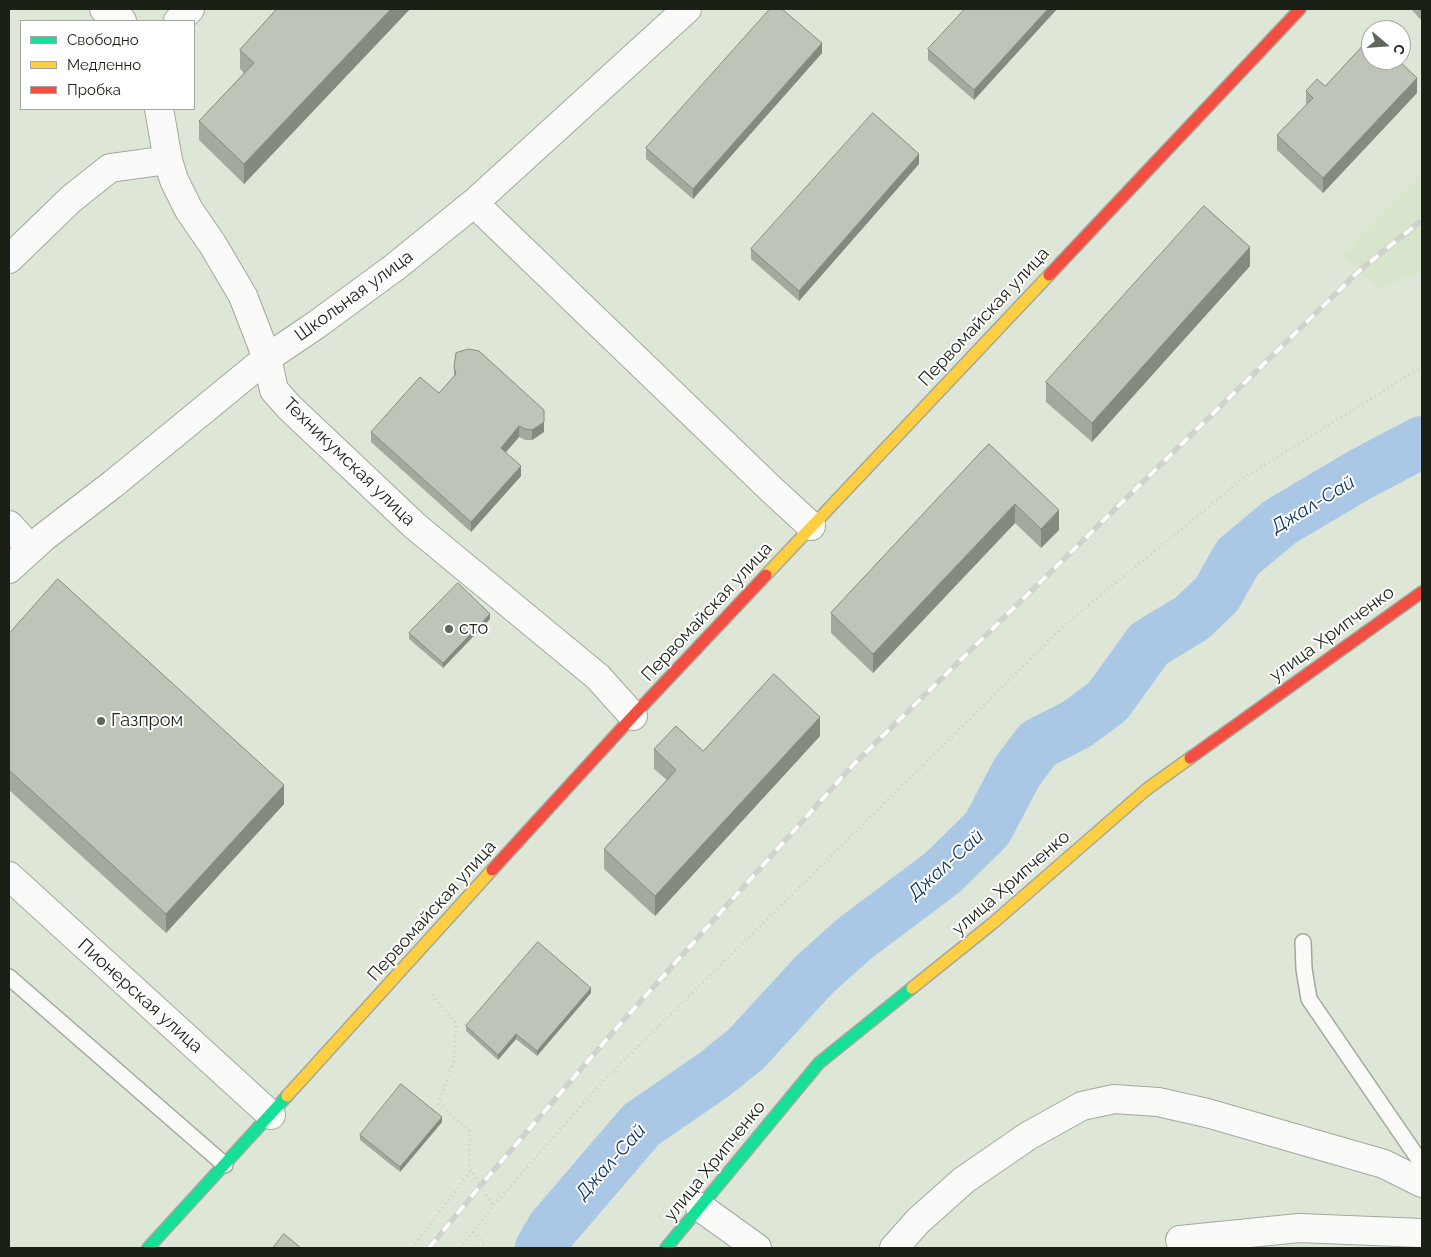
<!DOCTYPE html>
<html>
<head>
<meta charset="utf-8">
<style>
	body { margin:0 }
	#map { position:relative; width:1431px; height:1257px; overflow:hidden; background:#dee7d7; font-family:Raleway,sans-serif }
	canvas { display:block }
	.frame { position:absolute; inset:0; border:10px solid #1a2016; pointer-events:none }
	.legend { position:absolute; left:20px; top:20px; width:175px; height:90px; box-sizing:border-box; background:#fff; border:1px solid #a3a6a2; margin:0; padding:6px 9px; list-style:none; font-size:15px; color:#1a2016 }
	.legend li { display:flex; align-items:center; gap:10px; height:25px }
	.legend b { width:25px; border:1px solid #a3a6a2 }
	.north { position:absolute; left:1361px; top:20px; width:50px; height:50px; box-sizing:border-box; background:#fff; border:1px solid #a3a6a2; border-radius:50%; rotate:108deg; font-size:14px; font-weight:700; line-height:20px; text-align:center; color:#1a2016 }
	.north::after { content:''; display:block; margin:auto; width:18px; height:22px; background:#5f665a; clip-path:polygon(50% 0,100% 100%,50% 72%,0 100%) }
</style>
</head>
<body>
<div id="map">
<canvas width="1431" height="1257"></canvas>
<div class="frame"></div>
<ul class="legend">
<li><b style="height:6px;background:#16e098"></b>Свободно</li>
<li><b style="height:6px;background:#ffcf43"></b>Медленно</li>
<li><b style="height:6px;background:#f24e42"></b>Пробка</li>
</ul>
<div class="north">С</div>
</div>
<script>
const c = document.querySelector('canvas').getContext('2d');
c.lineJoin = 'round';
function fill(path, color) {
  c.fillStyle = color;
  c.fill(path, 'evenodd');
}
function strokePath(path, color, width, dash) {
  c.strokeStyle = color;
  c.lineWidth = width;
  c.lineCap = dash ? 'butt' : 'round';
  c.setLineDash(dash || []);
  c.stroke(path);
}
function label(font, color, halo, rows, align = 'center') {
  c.font = font + ' Raleway,sans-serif';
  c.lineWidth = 4;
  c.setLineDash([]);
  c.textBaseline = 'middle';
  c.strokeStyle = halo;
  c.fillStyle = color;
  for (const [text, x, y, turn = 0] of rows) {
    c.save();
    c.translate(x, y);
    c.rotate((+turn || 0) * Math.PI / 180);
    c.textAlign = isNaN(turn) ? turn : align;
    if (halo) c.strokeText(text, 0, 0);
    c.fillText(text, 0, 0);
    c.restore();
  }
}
fill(new Path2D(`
	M1422 174V271L1380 288 1341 256Z`), '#d6e5cb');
strokePath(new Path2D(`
	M541 1248 552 1229 641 1125 715 1074 746 1049 815 974 854 939 942 873 987 829 1017 772 1038 744 1077 724 1108 701 1149 644 1192 618 1217 594 1238 557 1280 522 1361 474 1422 442`), '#aac7e6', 52);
const lane = new Path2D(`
	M1303 942 1304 969 1309 999 1422 1164
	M9 977 225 1165`);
const street = new Path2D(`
	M104 9 122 21
	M178 21 190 9
	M159 109 168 160 174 180 189 210 213 245 243 296 267 358 274 390 289 407 415 526 598 677 633 716
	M474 203 772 490 811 526
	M9 259 71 199 110 168 168 160
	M9 525 31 549
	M9 569 44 537 113 484 267 358 316 325 395 267 474 203 687 9
	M9 876 271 1115
	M700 1207 757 1248
	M1180 1240 1299 1228 1422 1233
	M894 1248 918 1221 964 1180 1028 1136 1082 1106 1114 1099 1158 1102 1207 1113 1384 1164 1422 1183`);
const fast = new Path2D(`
	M148 1248 287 1096
	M666 1248 819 1063 912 988`);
const slow = new Path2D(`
	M766 575 1049 275
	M912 988 993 923 1147 789 1190 758
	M287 1096 492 870`);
const jam = new Path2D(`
	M1049 275 1300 9
	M1190 758 1422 592
	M492 870 633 716 766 575`);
strokePath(lane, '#a2a89d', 18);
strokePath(street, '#a2a89d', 30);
strokePath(fast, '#a2a89d', 14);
strokePath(slow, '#a2a89d', 14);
strokePath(jam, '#a2a89d', 14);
strokePath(new Path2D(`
	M432 995 456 1023 454 1059 439 1104 470 1131 469 1166 493 1206
	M473 1232 487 1248
	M412 1248 472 1169
	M460 1248 493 1206 603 1081 1068 622 1245 477 1422 367`), '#cccfca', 3, [1, 4]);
strokePath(lane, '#fafbf9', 15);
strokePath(street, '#fafbf9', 28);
strokePath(fast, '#16e098', 11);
strokePath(slow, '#ffcf43', 11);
strokePath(jam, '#f24e42', 11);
const rail = new Path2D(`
	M429 1248 481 1185 613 1032 853 765 1359 271 1422 220`);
strokePath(rail, '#d0d2ce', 5.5);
strokePath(rail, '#fff', 4, [11]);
fill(new Path2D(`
	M277 9H410L244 184 199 140V121L244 73 240 69V50Z
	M1057 9 974 100 928 60V49Z
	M1411 9H1422V21Z
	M822 53 693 199 646 159V148Z
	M1325 86 1417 93 1323 193 1277 150V135L1306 105V91Z
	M919 164 799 301 751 259V249Z
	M1250 266 1092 442 1046 402V382Z
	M454 367 544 432 532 440H525L519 437 506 452 521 476 471 532 371 442V432L439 393 454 377Z
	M989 444 1059 530 1041 548 1015 523 873 673 831 633V613Z
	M490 619 443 668 409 639V633Z
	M9 634 284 804 166 933 9 790Z
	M820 736 655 916 604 869V849L667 780 654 769V749L703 751Z
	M591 993 537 1056 516 1039 498 1060 466 1031V1026Z
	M442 1122 400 1172 360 1140V1135Z`), '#a3a99e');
fill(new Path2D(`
	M391 9H410L244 184V164Z
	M1048 9H1057L974 100V90Z
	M822 43V53L693 199V189Z
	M1417 78V93L1323 193V178Z
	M919 154V164L799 301V291Z
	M1250 247V266L1092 442V423Z
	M544 422V432L532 440V430Z
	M519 426V437L501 458V448Z
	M521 466V476L471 532V522Z
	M1015 504V523L873 673V654Z
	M1059 510V530L1041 548V529Z
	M490 614V619L443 668V663Z
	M820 717V736L655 916V896Z
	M284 785V804L166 933V914Z
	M591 988V993L537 1056V1051Z
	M516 1034V1039L498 1060V1055Z
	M442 1117V1122L400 1172V1167Z`), '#858a81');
const building = new Path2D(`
	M277 9H391L244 164 199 121 254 63 240 50Z
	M770 9H782L822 43 693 189 646 148Z
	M965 9H1048L974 90 928 49Z
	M1371 37V60H1398L1417 78 1323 178 1277 135 1313 98 1306 91 1317 79 1325 86Z
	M873 113 919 154 799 291 751 249Z
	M1204 206 1250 247 1092 423 1046 382Z
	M469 349 479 351 544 410V422L532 430 525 429 519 426 501 448 521 466 471 522 371 432 420 377 439 393 456 374 454 367 456 353Z
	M989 444 1059 510 1041 529 1015 504 873 654 831 613Z
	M58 579 284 785 166 914 9 770V634Z
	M458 583 490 614 443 663 409 633Z
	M774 674 820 717 655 896 604 849 676 770 654 749 676 726 703 751Z
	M538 942 591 988 537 1051 516 1034 498 1055 466 1026Z
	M401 1084 442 1117 400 1167 360 1135Z
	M284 1234 301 1248H273Z`);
fill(building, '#bec5b8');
strokePath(building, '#858a81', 1);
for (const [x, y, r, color] of [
	[449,629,5,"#5f665a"],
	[101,721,5,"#5f665a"]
]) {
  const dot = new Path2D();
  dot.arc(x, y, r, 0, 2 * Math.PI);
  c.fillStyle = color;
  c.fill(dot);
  strokePath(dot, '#fff', 2);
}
label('18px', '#1a2016', '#fff', [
	["Школьная улица",354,296,-36],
	["Первомайская улица",984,317,-47],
	["Техникумская улица",349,462,44],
	["Первомайская улица",707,612,-47],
	["улица Хрипченко",1332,634,-36],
	["улица Хрипченко",1011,883,-41],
	["Первомайская улица",432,911,-48],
	["Пионерская улица",140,996,42],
	["улица Хрипченко",715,1161,-51]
]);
label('18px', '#1a2016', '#fff', [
	["сто",459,629],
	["Газпром",111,721]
], 'left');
label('italic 19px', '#092f5d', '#fff', [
	["Джал-Сай",1313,505,-31],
	["Джал-Сай",946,865,-42],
	["Джал-Сай",611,1162,-48]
]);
</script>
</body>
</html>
